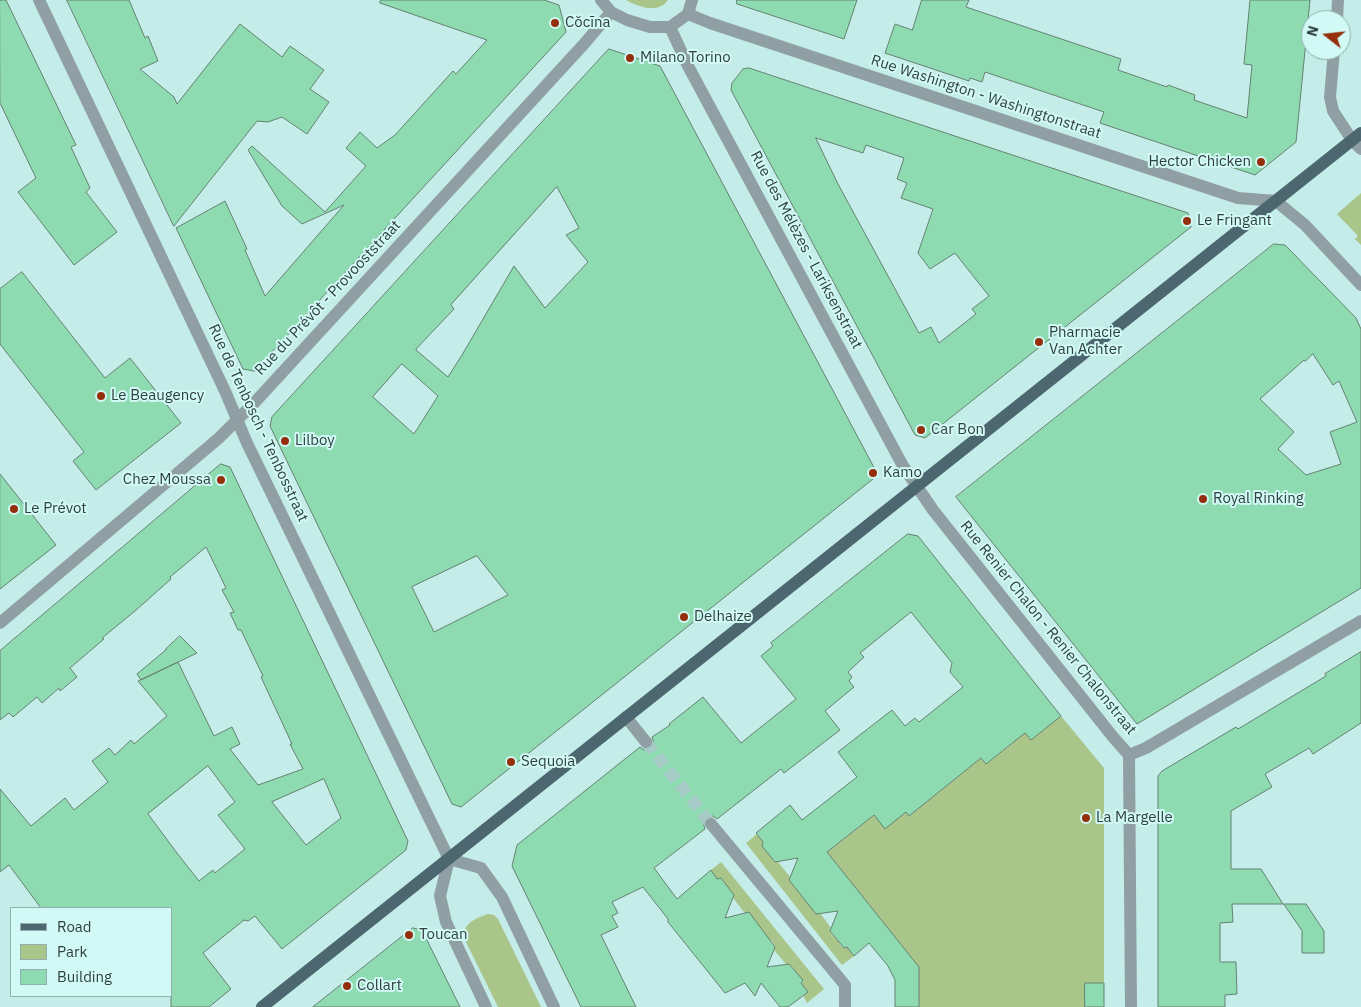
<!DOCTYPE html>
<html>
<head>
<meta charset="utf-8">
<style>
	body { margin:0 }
	#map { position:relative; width:1361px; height:1007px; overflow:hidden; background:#c4ece8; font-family:"IBM Plex Sans",sans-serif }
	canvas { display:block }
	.legend { position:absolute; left:10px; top:907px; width:162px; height:90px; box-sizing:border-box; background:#d1f9f5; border:1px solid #91afac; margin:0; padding:6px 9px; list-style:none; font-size:15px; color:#30403e }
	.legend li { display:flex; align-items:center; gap:10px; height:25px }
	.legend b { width:25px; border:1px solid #91afac }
	.north { position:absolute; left:1301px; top:10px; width:50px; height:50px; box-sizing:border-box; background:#d1f9f5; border:1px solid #91afac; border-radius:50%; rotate:286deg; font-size:14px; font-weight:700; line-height:20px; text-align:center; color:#30403e }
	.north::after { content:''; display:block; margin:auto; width:18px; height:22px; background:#942e0b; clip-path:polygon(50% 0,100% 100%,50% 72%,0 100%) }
</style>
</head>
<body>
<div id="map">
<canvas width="1361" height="1007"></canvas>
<ul class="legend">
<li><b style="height:6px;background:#4c6770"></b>Road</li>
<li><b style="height:14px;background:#a9c58a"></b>Park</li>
<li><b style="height:14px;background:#8edab1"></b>Building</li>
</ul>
<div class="north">N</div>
</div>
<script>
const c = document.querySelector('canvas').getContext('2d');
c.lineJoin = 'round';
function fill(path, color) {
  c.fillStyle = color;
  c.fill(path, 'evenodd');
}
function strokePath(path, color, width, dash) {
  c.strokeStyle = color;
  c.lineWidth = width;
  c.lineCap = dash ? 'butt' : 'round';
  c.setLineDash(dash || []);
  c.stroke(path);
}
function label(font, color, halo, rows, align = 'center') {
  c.font = font + ' "IBM Plex Sans",sans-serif';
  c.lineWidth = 4;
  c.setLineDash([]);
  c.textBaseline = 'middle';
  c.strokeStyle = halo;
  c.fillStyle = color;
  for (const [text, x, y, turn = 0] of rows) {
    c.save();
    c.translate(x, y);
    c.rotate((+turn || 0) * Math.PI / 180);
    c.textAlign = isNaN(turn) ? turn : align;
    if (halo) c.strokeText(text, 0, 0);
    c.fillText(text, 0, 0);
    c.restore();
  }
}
fill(new Path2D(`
	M626 0H668C659 14 638 7 626 0Z
	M1361 193V245L1355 239 1358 236 1337 214Z
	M1061 716 1104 768V983L1085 1007H919V967L827 852 874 815 906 812 909 816 981 758 986 764 1012 744 1020 727 1031 740Z
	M757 834 763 842 762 846 766 851 769 850 772 853 771 857 775 862H778L790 877 789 880 816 914 820 913 831 928 830 932 834 937 838 936 840 939 839 943 843 948 847 947 854 956 842 965 746 843Z
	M721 862 824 989 807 1003C803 996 800 988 803 980L792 972 794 969 789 964H786L774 950 775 946 772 941H767L765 938 766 935 763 930H758L733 898 734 895 730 890H726L724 887 725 883 721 878 717 879 711 870Z
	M488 914 494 915 498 919 541 1007H498L467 944C459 925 472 920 488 914Z`), '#a9c58a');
const building = new Path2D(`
	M0 0H6L76 145 71 147 90 188 86 192 117 232 74 265 18 192 36 178 0 103Z
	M67 0H129L145 38 148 36 158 61 140 69 174 97 177 104 240 24 282 57 290 46 324 70 310 89 329 102 307 134 282 117 268 122 257 121 174 226Z
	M381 0H544L559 5 566 32 271 353 274 356 260 372 243 369 176 228 225 201 247 249 245 250 265 296 344 205 302 224 282 206 248 150 252 146 325 212 366 166 346 148 360 132 377 148 395 135 453 71 456 74 487 40 380 3Z
	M737 0H857L844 39 737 4Z
	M922 0H969L966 7 1121 59 1118 70 1167 87 1168 85 1195 95 1194 100 1247 118 1252 65 1244 64 1250 0H1310L1296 142 1255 175 1100 123 1104 112 985 72 982 82 970 78 969 81 885 53 895 24 912 30Z
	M609 49 660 66 878 475 461 807 452 804 270 426 272 417ZM557 187 579 228 566 235 588 262 545 308 514 266 462 355 448 377 416 350V349L454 309 451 305ZM402 364 438 396 414 434 373 397ZM477 556 508 595 434 632 412 587Z
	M749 68 1188 213 1191 227 925 438 915 435 731 90 732 83 743 69ZM816 138 863 153 866 145 904 158 897 179 907 183 901 198 933 209 918 253 930 269 955 253 989 296 972 309 976 314 939 343 931 327 919 333 838 184Z
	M1274 244 1285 245 1356 318 1361 329V588L1137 724 956 497ZM1313 354 1333 385 1339 381 1357 422 1330 432 1341 464 1306 475 1278 449 1294 432 1260 399 1304 360 1305 361Z
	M22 272 105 378 130 358 181 423 96 490 73 461 84 452 0 344V289Z
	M221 464 230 467 408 841 406 850 282 949 255 916 248 921 244 920 203 953 231 989 209 1007H171V908H41L9 865 0 872V789L31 826 65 798 74 810 108 782 92 761 109 748 115 755 131 740 134 744 167 716 138 681 178 662 214 736 232 727 240 744 230 749 258 785 303 769 290 744H292L261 677 263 676 241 630H238L230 613 234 612 222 590 226 588 206 547 170 577 171 579 135 611 102 638 104 639 70 668 77 677 60 691 59 688 42 703 37 697 13 717 9 713 0 720V651ZM208 766 235 802 218 815 245 849 215 873 213 870 199 881 177 853 148 814ZM324 779 341 818 306 845 272 802Z
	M0 474 56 545 0 589Z
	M908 534 918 536 1061 716 1031 740 1025 733 986 764 981 758 909 816 906 812 885 829 874 815 827 852 919 967V1007H895V980L888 966 869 943 854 956 847 947 844 948 830 931 838 911 816 914 789 880 798 858 775 862 762 846 763 842 756 833 790 805 802 820 857 777 838 752 892 710 905 726 915 718 919 722 963 687 950 672 952 663 911 612 860 653 864 657 848 672 852 677 849 681 854 687 825 711 840 730 784 773 781 769 717 819 713 816 706 817 703 822 705 829 654 868 677 899 711 870 717 879 721 878 734 895 725 918 749 912 775 947 767 967 789 964 803 980 801 983 808 992 788 1007H780L761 983 755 996 745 983 725 993 668 922V919L643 887 612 902 618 913 612 916 618 927 601 935 636 1007H581L512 866 517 845 640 747 644 750 651 749 654 744 652 737 670 725 669 724 703 697 741 743 796 699 761 656 773 646 771 643Z
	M180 636 197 653 141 680 137 674 167 649H166Z
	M1361 652V723L1313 754 1309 748 1265 774 1272 787 1231 811V869H1261L1283 904H1232L1233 922 1220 923V962H1236L1237 994 1225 995V1007H1158V776L1162 771 1236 727 1238 729 1326 676 1325 674Z
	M1284 904H1306L1324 931V953H1302V931Z
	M413 928 422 930 460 1007H313Z
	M1085 983H1104V1007H1085Z`);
fill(building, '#8edab1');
strokePath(building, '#658271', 1);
strokePath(new Path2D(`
	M646 742 711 824`), '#a6cac6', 12, [12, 6]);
strokePath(new Path2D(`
	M39 0 225 391 247 443 449 859
	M601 0 611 12 627 20 650 27H670L688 14 692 0
	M688 14 710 23 1238 198 1276 201 1305 225 1361 285
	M670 27 688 66 903 466 933 510 1113 737 1129 755 1131 1007
	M1352 140 1361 149
	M0 623 219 438 256 401 584 44 611 12
	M626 717 646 742
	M1129 755 1146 748 1361 621
	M711 824 845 985V1007
	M449 859 481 868 502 897 554 1007
	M449 859 440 896 446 922 486 1007`), '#909fa4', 12);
strokePath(new Path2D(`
	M1337 20 1338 0
	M1334 50 1330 97 1333 111 1352 140`), '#909fa4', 12);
strokePath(new Path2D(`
	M262 1007 1361 133`), '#4c6770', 12);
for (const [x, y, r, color] of [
	[555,23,5,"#942e0b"],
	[630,58,5,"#942e0b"],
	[1261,162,5,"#942e0b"],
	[1187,221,5,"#942e0b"],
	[1039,342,5,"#942e0b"],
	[101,396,5,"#942e0b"],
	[921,430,5,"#942e0b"],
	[285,441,5,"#942e0b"],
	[873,473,5,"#942e0b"],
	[221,480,5,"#942e0b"],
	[1203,499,5,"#942e0b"],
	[14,509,5,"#942e0b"],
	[684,617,5,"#942e0b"],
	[511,762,5,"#942e0b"],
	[1086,818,5,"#942e0b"],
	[409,935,5,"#942e0b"],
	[347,986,5,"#942e0b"]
]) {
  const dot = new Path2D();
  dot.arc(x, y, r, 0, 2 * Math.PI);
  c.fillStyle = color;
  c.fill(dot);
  strokePath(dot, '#d1f9f5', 2);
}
label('15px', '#30403e', '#d1f9f5', [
	["Cŏcīna",565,23],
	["Milano Torino",640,58],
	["Hector Chicken",1251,162,"right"],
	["Le Fringant",1197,221],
	["Pharmacie",1049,333],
	["Van Achter",1049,350],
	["Le Beaugency",111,396],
	["Car Bon",931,430],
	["Lilboy",295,441],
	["Kamo",883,473],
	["Chez Moussa",211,480,"right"],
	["Royal Rinking",1213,499],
	["Le Prévot",24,509],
	["Delhaize",694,617],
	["Sequoia",521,762],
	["La Margelle",1096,818],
	["Toucan",419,935],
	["Collart",357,986]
], 'left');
label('15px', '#30403e', '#d1f9f5', [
	["Rue Washington - Washingtonstraat",986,97,18],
	["Rue des Mélèzes - Lariksenstraat",806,250,62],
	["Rue du Prévôt - Provooststraat",328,298,-47],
	["Rue de Tenbosch - Tenbosstraat",258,423,65],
	["Rue Renier Chalon - Renier Chalonstraat",1048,628,51]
]);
</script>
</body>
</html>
